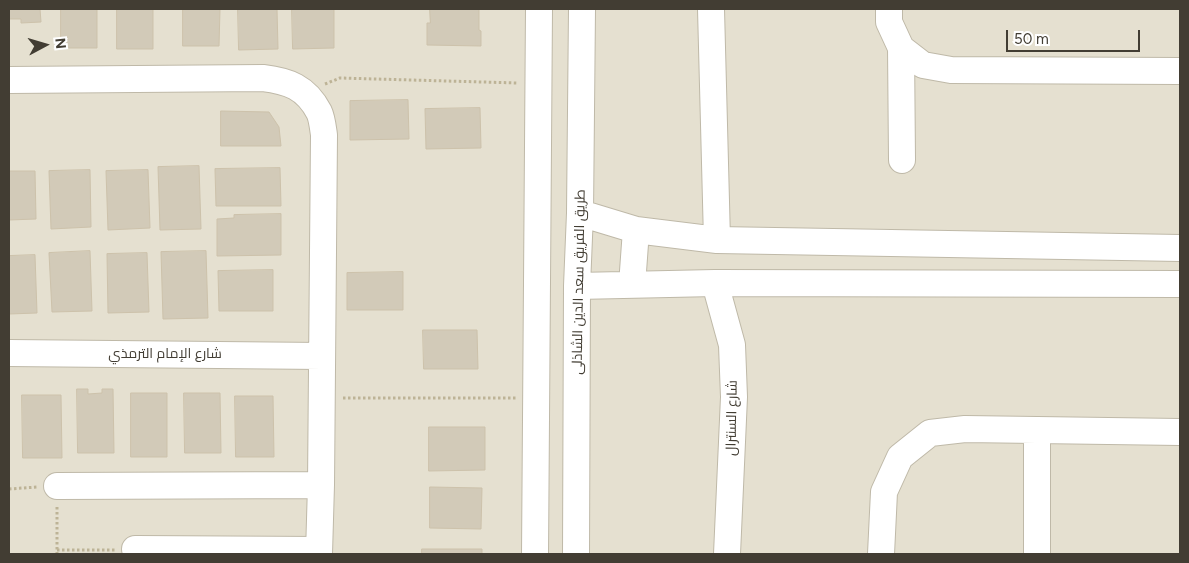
<!DOCTYPE html>
<html>
<head>
<meta charset="utf-8">
<style>
	body { margin:0 }
	#map { position:relative; width:1189px; height:563px; overflow:hidden; background:#f1eee2; font-family:Figtree,sans-serif }
	canvas { display:block }
	.frame { position:absolute; inset:0; border:10px solid #423d33; pointer-events:none }
	.north { position:absolute; left:20px; top:20px; width:50px; height:50px; -webkit-text-stroke:4px #fff; paint-order:stroke; rotate:84deg; font-size:14px; font-weight:700; line-height:20px; text-align:center; color:#423d33 }
	.north::after { content:''; display:block; margin:auto; width:18px; height:22px; background:#423d33; clip-path:polygon(50% 0,100% 100%,50% 72%,0 100%) }
	.scale { position:absolute; left:1006px; top:30px; width:134px; height:22px; box-sizing:border-box; border:2px solid #423d33; border-top:0; padding-left:6px; font-size:15px; line-height:18px; white-space:nowrap; color:#423d33; -webkit-text-stroke:4px #fff; paint-order:stroke }
</style>
</head>
<body>
<div id="map">
<canvas width="1189" height="563"></canvas>
<div class="frame"></div>
<div class="north">N</div>
<div class="scale">50 m</div>
</div>
<script>
const c = document.querySelector('canvas').getContext('2d');
c.lineJoin = 'round';
function fill(path, color) {
  c.fillStyle = color;
  c.fill(path, 'evenodd');
}
function strokePath(path, color, width, dash) {
  c.strokeStyle = color;
  c.lineWidth = width;
  c.lineCap = dash ? 'butt' : 'round';
  c.setLineDash(dash || []);
  c.stroke(path);
}
function label(font, color, halo, rows, align = 'center') {
  c.font = font + ' Figtree,Cairo,sans-serif';
  c.lineWidth = 4;
  c.setLineDash([]);
  c.textBaseline = 'middle';
  c.strokeStyle = halo;
  c.fillStyle = color;
  for (const [text, x, y, turn = 0] of rows) {
    c.save();
    c.translate(x, y);
    c.rotate((+turn || 0) * Math.PI / 180);
    c.textAlign = isNaN(turn) ? turn : align;
    if (halo) c.strokeText(text, 0, 0);
    c.fillText(text, 0, 0);
    c.restore();
  }
}
fill(new Path2D(`
	M9 9H1180V554H9Z`), '#e5e0d0');
const building = new Path2D(`
	M9 9H40L41 22 21 23V19H9Z
	M61 9H97V48H61Z
	M117 9H153V49H117Z
	M183 9H220L219 46H183Z
	M238 9H277L278 49 239 50Z
	M292 9H334V48L293 49Z
	M430 9H479V30L481 31V46L427 45V23H430Z
	M408 100 409 139 350 140V101Z
	M480 108 481 148 426 149 425 109Z
	M221 111 269 112 279 127 281 146H221Z
	M199 166 201 229 160 230 158 167Z
	M280 168 281 206H216L215 169Z
	M90 170 91 227 51 229 49 171Z
	M148 170 150 228 108 230 106 171Z
	M9 171H35L36 219 9 220Z
	M281 214V255L217 256V219L234 218V215Z
	M90 251 92 311 52 312 49 253Z
	M206 251 208 318 163 319 161 252Z
	M147 253 149 312 108 313 107 254Z
	M35 255 37 313 9 314V256Z
	M273 270V311H219L218 271Z
	M403 272V310H347V273Z
	M423 330H477L478 369H424Z
	M77 389H88V394L102 393V389H113L114 453H78Z
	M131 393H167V457H131Z
	M184 393H220L221 453H185Z
	M22 395H61L62 458H23Z
	M235 396H273L274 457H236Z
	M429 427H485V470L429 471Z
	M430 487 482 488 481 529 430 528Z
	M422 549H482V554H422Z`);
fill(building, '#d2cab8');
strokePath(building, '#cdc2ab', 1);
const minor = new Path2D(`
	M711 9 717 240
	M889 9V22L901 48 923 65 951 70 1180 71
	M901 48 902 160
	M9 80 263 78C288 81 306 87 319 112 322 118 323 128 324 135L321 485 319 554
	M580 213 636 230 717 240 1180 248
	M715 283 732 345 734 397 727 554
	M632 285 636 230
	M577 286 715 283 1180 284
	M9 353 322 356
	M57 486 321 485
	M135 549 319 550
	M535 554 539 9
	M576 554 577 286 580 213 582 9
	M881 554 884 492 900 457 930 433 965 429 1180 432
	M1037 554V430`);
strokePath(minor, '#bfb9a8', 28);
strokePath(new Path2D(`
	M325 84 340 78 518 83
	M343 398H516
	M9 489 37 487
	M57 507V554
	M57 550H115`), '#bdb396', 3, [2.5, 2.5]);
strokePath(minor, '#fff', 26);
label('14px', '#423d33', '#fff', [
	["طريق الفريق سعد الدين الشاذلى",579,282,-89],
	["شارع الإمام الترمذي",165,354],
	["شارع السنترال",732,418,-89]
]);
</script>
</body>
</html>
